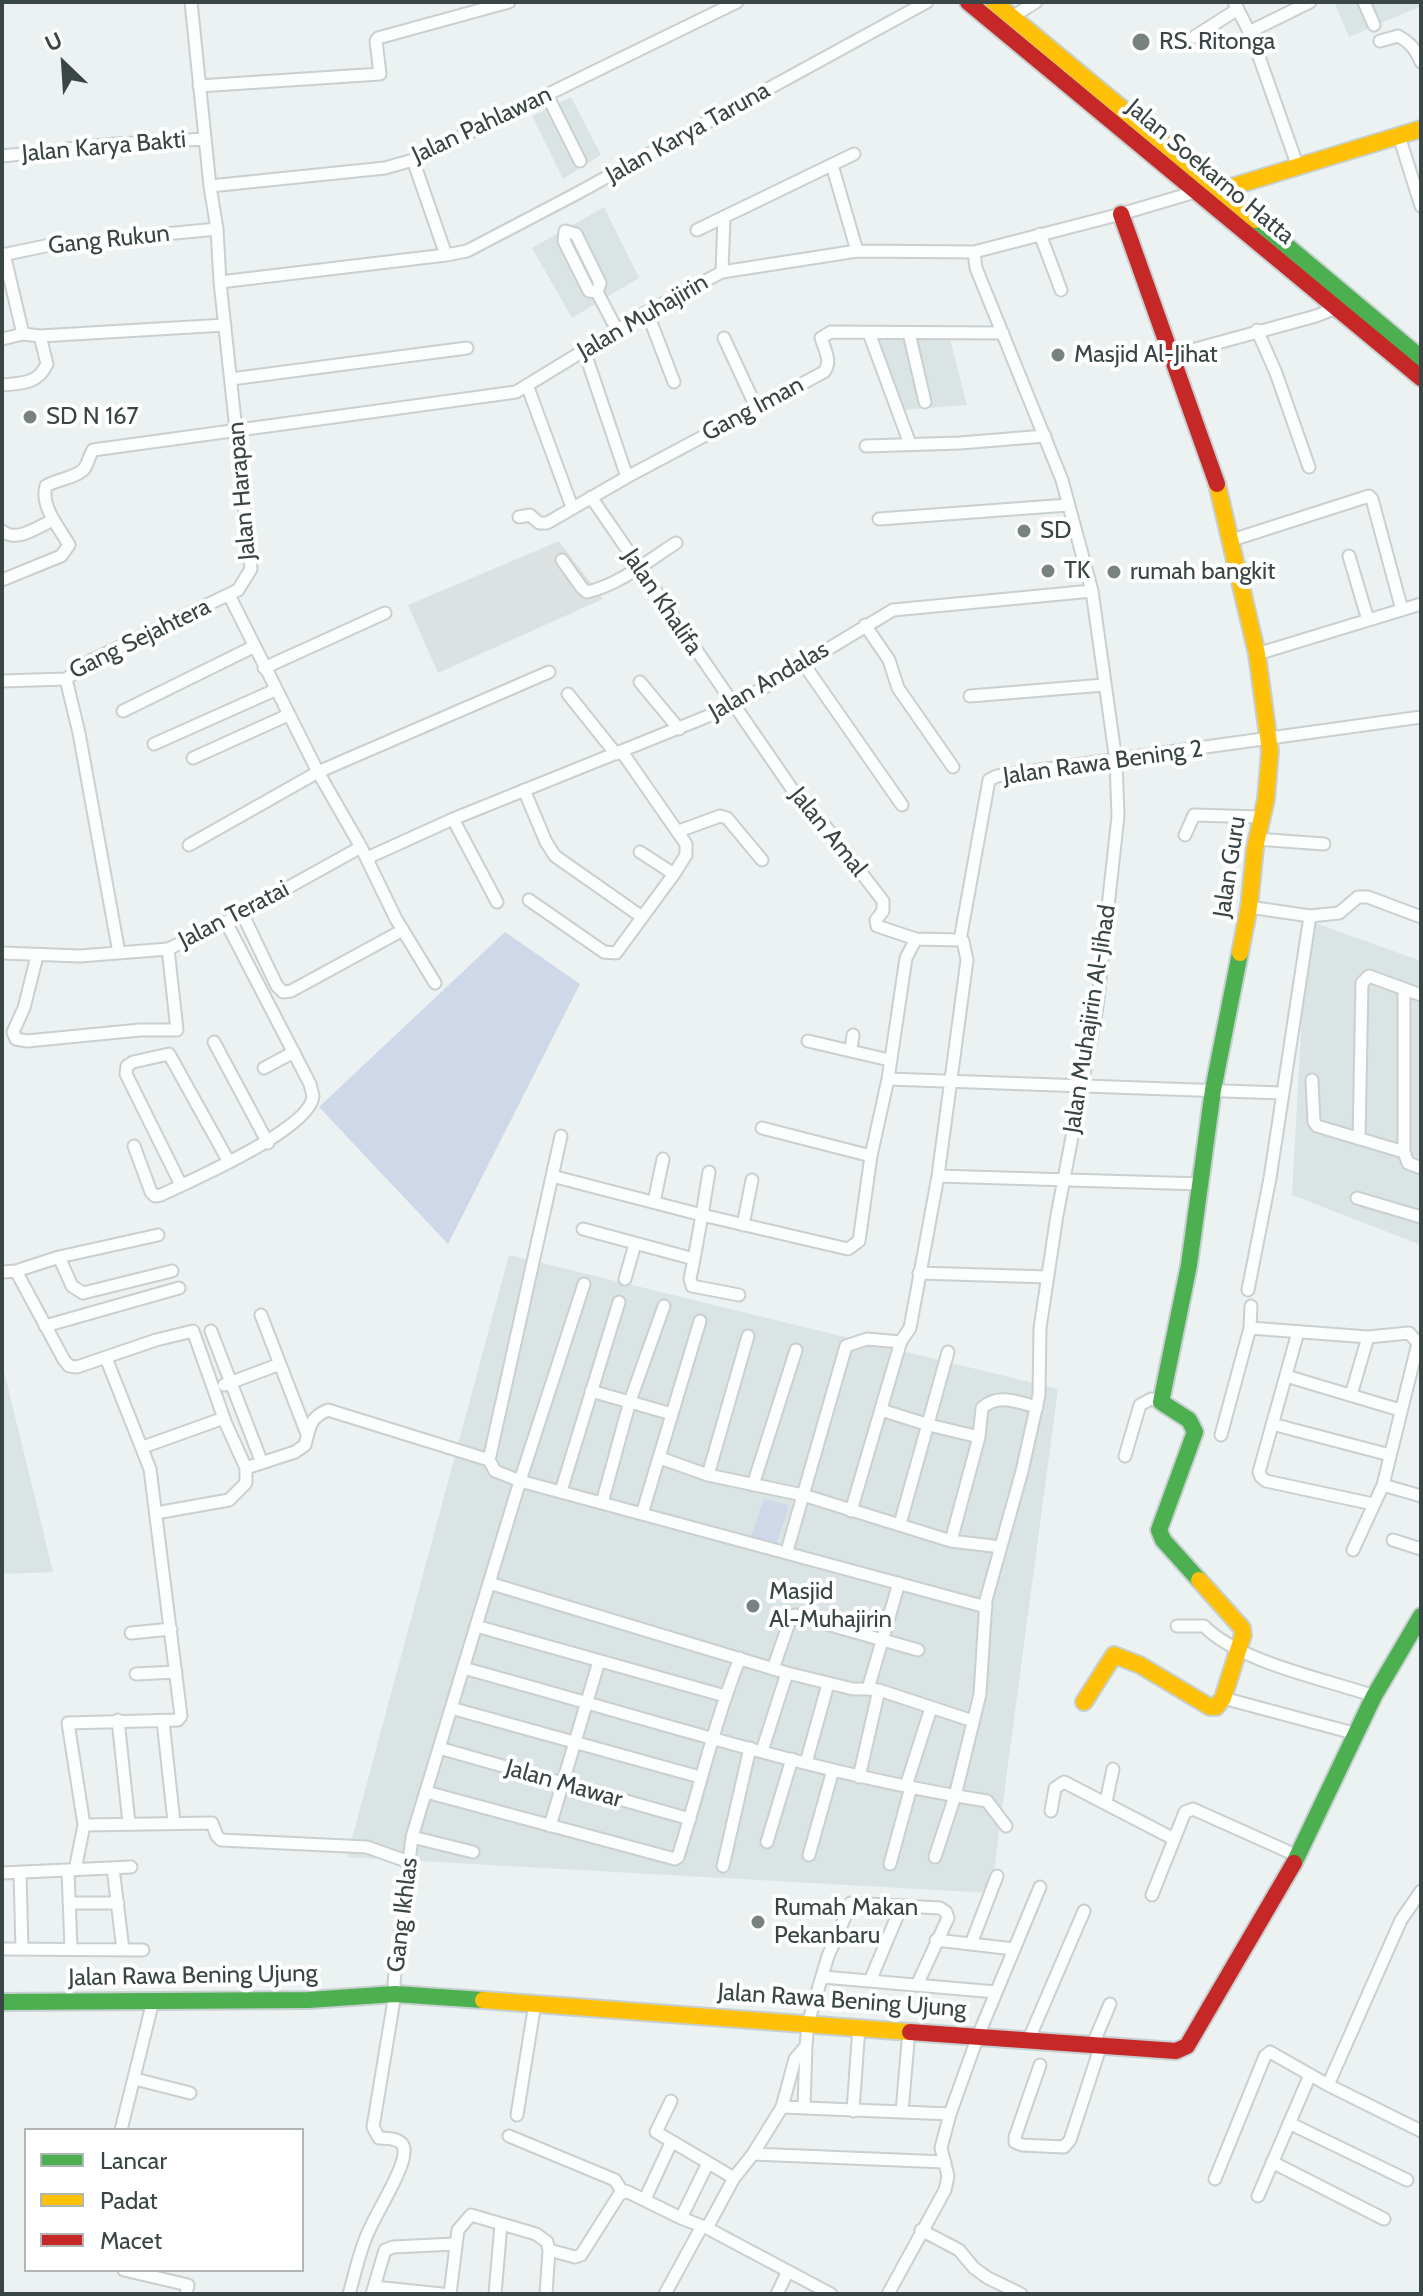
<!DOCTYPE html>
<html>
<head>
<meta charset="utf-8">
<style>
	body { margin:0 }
	#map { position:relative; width:1423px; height:2296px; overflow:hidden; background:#ecf1f1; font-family:Cabin,sans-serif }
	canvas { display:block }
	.frame { position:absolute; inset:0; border:4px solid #394645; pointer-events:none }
	.legend { position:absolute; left:24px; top:2128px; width:280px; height:144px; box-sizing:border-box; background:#fff; border:2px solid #b0b5b5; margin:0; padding:10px 14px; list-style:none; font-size:24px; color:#394645 }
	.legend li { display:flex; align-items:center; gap:16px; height:40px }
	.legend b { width:40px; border:2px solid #b0b5b5 }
	.north { position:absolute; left:24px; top:24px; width:80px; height:80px; -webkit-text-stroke:6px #fff; paint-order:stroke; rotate:335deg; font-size:22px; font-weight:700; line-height:32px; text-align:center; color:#394645 }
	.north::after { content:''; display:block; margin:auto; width:28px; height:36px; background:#394645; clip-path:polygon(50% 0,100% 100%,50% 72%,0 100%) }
</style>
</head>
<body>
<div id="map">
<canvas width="1423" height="2296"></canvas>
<div class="frame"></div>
<ul class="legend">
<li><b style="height:10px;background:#4caf50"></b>Lancar</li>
<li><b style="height:10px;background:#ffc107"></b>Padat</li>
<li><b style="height:10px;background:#c62828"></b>Macet</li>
</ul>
<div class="north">U</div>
</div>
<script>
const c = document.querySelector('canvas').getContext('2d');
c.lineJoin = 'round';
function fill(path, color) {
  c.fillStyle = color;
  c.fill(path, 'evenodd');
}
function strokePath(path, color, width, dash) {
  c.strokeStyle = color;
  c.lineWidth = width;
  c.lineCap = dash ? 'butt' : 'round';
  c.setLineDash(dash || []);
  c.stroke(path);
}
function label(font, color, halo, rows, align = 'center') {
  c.font = font + ' Cabin,sans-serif';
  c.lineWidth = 8;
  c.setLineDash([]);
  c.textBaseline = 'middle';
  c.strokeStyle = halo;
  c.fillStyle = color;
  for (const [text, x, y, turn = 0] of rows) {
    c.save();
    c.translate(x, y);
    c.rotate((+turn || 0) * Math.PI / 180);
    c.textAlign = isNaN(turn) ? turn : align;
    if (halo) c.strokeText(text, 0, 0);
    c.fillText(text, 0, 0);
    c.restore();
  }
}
fill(new Path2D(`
	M1334 2H1421V6L1349 37Z
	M571 97 601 155 563 179 532 116Z
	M604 207 639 278 572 318 532 248Z
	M877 339H950L967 405 902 410Z
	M1307 920 1421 961V1245L1292 1195Z
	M509 1255 1058 1389 991 1893 347 1857Z
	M2 1363 53 1572 2 1574Z`), '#dbe4e4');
fill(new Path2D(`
	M559 541 603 599 438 673 408 605Z`), '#dce2e2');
fill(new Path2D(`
	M505 932 580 984 448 1244 319 1107Z
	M764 1499 789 1505 776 1546 750 1539Z`), '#cfd8e9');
const street = new Path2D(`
	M1234 2 1252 37 1298 167
	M1364 2 1374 25
	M1012 17 1036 2
	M1249 32 1310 2
	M1194 37 1238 9
	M1380 41 1398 36C1411 43 1415 49 1421 62
	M199 86 380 74 376 41 378 38 509 2
	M547 95 580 161
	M1399 136 1421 206
	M2 156 115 144 205 139
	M832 165 857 251
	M210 186 385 168 413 160 737 2
	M697 230 854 154
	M1040 234 1061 290
	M4 254 23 334
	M2 255 50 245 217 229
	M446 255 467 251 574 195 927 2
	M722 272 724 217
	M220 282 446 255 413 160
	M597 292 589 291 564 241 565 231 576 234 600 283 597 292 617 330
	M647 312 674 382
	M1257 330 1276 373 1309 467
	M869 333 910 444
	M909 333 925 402
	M724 338 756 407
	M2 339 23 334 40 336 225 325
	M584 350 627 477
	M1170 356 1316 316 1336 308
	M231 379 467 348
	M2 385C22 383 38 384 47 364L40 336
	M527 385 572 507
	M866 446 960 443 1045 436
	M591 497 812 818 826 827 883 901V911L876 920 877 926 916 939
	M519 517 530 515 539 523H547L627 477 824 372C832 362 825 350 821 338L831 332 1003 333
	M879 519 1068 505
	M2 531C17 543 37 527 53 520
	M1232 540 1369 496 1372 499 1402 610
	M1349 556 1368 620
	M562 560 582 588 587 592C619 585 649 560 676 543
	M2 580 61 556 69 545C60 528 40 507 46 486 57 479 76 478 84 469 88 464 89 456 93 450L516 392 647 312 722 272 857 251 974 252 1121 214 1195 192
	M229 595 318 772 361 847 396 919 435 983
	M865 625 889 660 898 688 953 767
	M1257 654 1421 604
	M803 663 902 805
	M264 668 385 613
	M66 679 79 733 119 953
	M2 681 66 679 90 661 238 590 251 569 220 282 217 229 210 186 191 2
	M640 682 679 729
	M568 694 616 754
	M970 696 1104 685
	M123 711 253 647
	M154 744 275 690
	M193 758 288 715
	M524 790 546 842 555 856 642 917
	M453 819 497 902
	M679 831 720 816 727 818 762 860
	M1185 835 1194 815 1261 817
	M1256 839 1324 844
	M189 845 318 772 549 672
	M640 852 674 874
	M367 858 453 819 733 706 893 610 1092 591
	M529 900 604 952 616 953 674 874 686 855V844L622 752
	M1249 907 1310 916 1339 913 1358 897H1368L1421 917
	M242 913 277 986 283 992 291 991 403 930
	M960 940 963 941 967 960 938 1176 1201 1184
	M2 953 80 956 168 949 226 922 361 847
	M37 956 24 1008 13 1032 16 1039 27 1041 140 1030H177L168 949
	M808 1041 889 1060
	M214 1042 268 1143
	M851 1050 853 1035
	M264 1068 294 1052
	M888 1079 1281 1093
	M1312 1080 1314 1122 1317 1126 1404 1152 1408 1163 1421 1168
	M762 1128 871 1156
	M561 1136 489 1460 495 1471 520 1481 986 1607
	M1359 1139 1362 983 1369 976 1421 995
	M134 1146 151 1192 155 1196 161 1195C190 1181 311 1129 313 1096 313 1095 310 1085 310 1084L226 922
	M1404 1152V989
	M552 1176 702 1215 709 1172
	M181 1185 126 1074 127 1066 133 1062 169 1054 229 1162
	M1357 1198 1421 1217
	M654 1202 663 1159
	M743 1225 752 1180
	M583 1229 694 1259 702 1215 848 1249 859 1241 871 1156 888 1079 906 958 916 939 960 940 989 780 997 776 1421 717
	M59 1257 72 1286 83 1293 172 1271
	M694 1259 690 1279 692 1286 739 1295
	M16 1271 64 1360 69 1366 77 1367 156 1340 193 1331 226 1424 246 1468V1483L229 1500 156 1513
	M3 1272 16 1271 59 1257 158 1235
	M919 1273 1048 1277
	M625 1279 635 1244
	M1248 1290 1270 1178 1310 916
	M1251 1306 1250 1328 1368 1337 1409 1333 1418 1343 1383 1485 1421 1496
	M261 1315 307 1434
	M45 1326 179 1288
	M211 1331 262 1463
	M1298 1332 1259 1472 1261 1477 1266 1481 1373 1504
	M1286 1376 1400 1410
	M224 1385 280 1364
	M591 1391 672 1414
	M1351 1395 1368 1337
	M881 1410 929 1425 979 1437
	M1272 1424 1390 1455
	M1221 1435 1250 1328
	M143 1447 224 1418
	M1125 1456 1140 1405 1151 1399 1161 1402
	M660 1458 708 1475 803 1495 951 1541 1001 1547
	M246 1468 295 1452 305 1445C310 1427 309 1418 328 1410L489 1460
	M708 1475 748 1336
	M753 1485 796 1350
	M561 1491 619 1302
	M602 1503 630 1401 664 1306
	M851 1511 901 1341 910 1328 938 1176
	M642 1514 700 1321
	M900 1524 948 1352
	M1393 1540 1421 1549
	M951 1541 979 1437 982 1408C998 1393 1017 1402 1037 1407
	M1353 1550 1383 1485
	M787 1551 846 1346 867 1339 901 1342
	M489 1583 787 1673 762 1751
	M899 1583 868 1689 879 1690 973 1721
	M476 1626 725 1696
	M1177 1626H1204C1239 1662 1325 1679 1374 1696
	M131 1633 171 1629
	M463 1668C637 1715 809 1773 987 1801L1006 1826
	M773 1669 790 1620 795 1615 918 1650
	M787 1673 853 1689H868
	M136 1674 176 1672
	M1223 1698 1357 1734
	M451 1708 700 1777
	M118 1720 129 1823
	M163 1721 174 1822
	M439 1748 690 1819
	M806 1763 828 1684
	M859 1777 879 1690
	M906 1786 931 1708
	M426 1792 675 1859 678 1857C699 1791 714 1723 740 1658
	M1106 1802 1113 1769
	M1051 1811 1055 1788 1064 1782 1174 1839
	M84 1825 212 1823 217 1836 221 1840 367 1847 409 1862
	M550 1826 599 1661
	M412 1837 473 1852
	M767 1842 792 1759
	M809 1855 833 1770
	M935 1857 955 1796 980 1694 986 1600 1022 1471 1039 1395 1040 1328 1057 1215 1097 1007 1118 816 1116 761 1092 591 1062 480 976 268 974 252
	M890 1864 911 1787
	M723 1866 750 1748
	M113 1868 123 1950
	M68 1870 71 1949
	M75 1870 84 1825 68 1723 178 1720 181 1716 150 1469 106 1358
	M20 1872 22 1949
	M2 1873 131 1867
	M1152 1895 1185 1812 1193 1809 1298 1856
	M69 1903H118
	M936 1940 1014 1949
	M971 1944 997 1876
	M2 1949 143 1950
	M823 1977 996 1992
	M870 1981 901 1907
	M1028 2041 1084 1911
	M1093 2044 1110 2004
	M1040 2065 1015 2137V2142L1022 2145 1064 2147 1070 2140 1101 2045
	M135 2079 190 2093
	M1328 2085 1401 1920 1421 1891
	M671 2101 656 2132 734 2178
	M782 2107 950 2114
	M804 2107 806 2046
	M853 2111 859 2026
	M902 2112 909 2030
	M517 2115 535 2003
	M1289 2123 1407 2180
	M121 2130 153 2001
	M509 2136 615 2180 623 2193
	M753 2154 945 2162
	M1272 2162 1384 2219
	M1215 2179 1265 2056 1270 2052 1328 2085 1421 2131
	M1258 2196 1310 2075
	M645 2199 671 2143
	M681 2218 708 2163
	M707 2228 831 2294
	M921 2230 959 2250 974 2268 988 2278 1021 2294
	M124 2270 188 2285 186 2294
	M374 2287 442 2294
	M349 2294C355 2274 359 2253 367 2235 374 2216 406 2168 404 2150 404 2138 387 2138 379 2138L373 2127 395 1994 394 1982 412 1837 520 1481 584 1284
	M372 2294 385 2250 393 2247 455 2244
	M450 2294 458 2230 471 2215 536 2234 547 2242 549 2250
	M495 2294 501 2224
	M546 2294 549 2250 575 2257 581 2255 619 2195 626 2191 681 2218 707 2228 734 2178 753 2154 782 2107 795 2059 806 2046 808 2023 828 1956 851 1903 940 1908 946 1912 948 1918 917 1985
	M665 2294 702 2226
	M777 2294 788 2271
	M888 2294 945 2190 948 2176 941 2148 950 2114 978 2036 1040 1887`);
const fast = new Path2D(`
	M1256 220 1421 358
	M1199 1580 1163 1540 1159 1530 1195 1432 1189 1420 1161 1402 1189 1265 1213 1090 1240 953
	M1294 1863 1374 1696 1421 1616
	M2 2002 308 2000 395 1994 483 2000`);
const slow = new Path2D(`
	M994 2 1256 220
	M1221 190 1421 129
	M1217 484 1257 654 1270 751 1266 799 1255 848 1249 907 1240 953
	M1084 1702 1114 1655 1140 1665 1210 1707H1216L1223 1698 1243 1635 1242 1628 1199 1580
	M483 2000 910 2032`);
const jam = new Path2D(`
	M968 2 1421 378
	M1121 214 1217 484
	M910 2032 1176 2051 1187 2046 1294 1863`);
strokePath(street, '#cacfcf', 15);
strokePath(fast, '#c6d0d0', 20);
strokePath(slow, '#c6d0d0', 20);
strokePath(jam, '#c6d0d0', 20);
strokePath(street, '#fcfdfd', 11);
strokePath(fast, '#4caf50', 16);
strokePath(slow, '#ffc107', 16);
strokePath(jam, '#c62828', 16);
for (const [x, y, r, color] of [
	[1141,42,10,"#788281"],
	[1058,355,8,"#788281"],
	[30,417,8,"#788281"],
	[1024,531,8,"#788281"],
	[1048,571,8,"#788281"],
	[1114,572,8,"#788281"],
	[753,1606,8,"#788281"],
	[758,1922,8,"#788281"]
]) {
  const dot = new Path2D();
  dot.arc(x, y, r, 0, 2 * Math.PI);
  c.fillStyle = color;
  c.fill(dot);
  strokePath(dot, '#fff', 3);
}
label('24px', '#394645', '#fff', [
	["RS. Ritonga",1159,42],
	["Masjid Al-Jihat",1074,355],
	["SD N 167",46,417],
	["SD",1040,531],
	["TK",1064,571],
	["rumah bangkit",1130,572],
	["Masjid",769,1592],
	["Al-Muhajirin",769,1620],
	["Rumah Makan",774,1908],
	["Pekanbaru",774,1936]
], 'left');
label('24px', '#394645', '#fff', [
	["Jalan Pahlawan",482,125,-25],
	["Jalan Karya Taruna",688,133,-29],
	["Jalan Karya Bakti",104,147,-5],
	["Jalan Soekarno Hatta",1210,172,40],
	["Gang Rukun",109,240,-6],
	["Jalan Muhajirin",643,317,-30],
	["Gang Iman",753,409,-28],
	["Jalan Harapan",242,491,-95],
	["Jalan Khalifa",662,602,56],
	["Gang Sejahtera",140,639,-26],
	["Jalan Andalas",769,681,-30],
	["Jalan Rawa Bening 2",1103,763,-8],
	["Jalan Amal",828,832,51],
	["Jalan Guru",1230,867,-81],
	["Jalan Teratai",234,915,-27],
	["Jalan Muhajirin Al-Jihad",1090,1019,-81],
	["Jalan Mawar",564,1784,16],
	["Gang Ikhlas",403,1915,-83],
	["Jalan Rawa Bening Ujung",193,1976,-1],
	["Jalan Rawa Bening Ujung",842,2001,4]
]);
</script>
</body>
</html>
